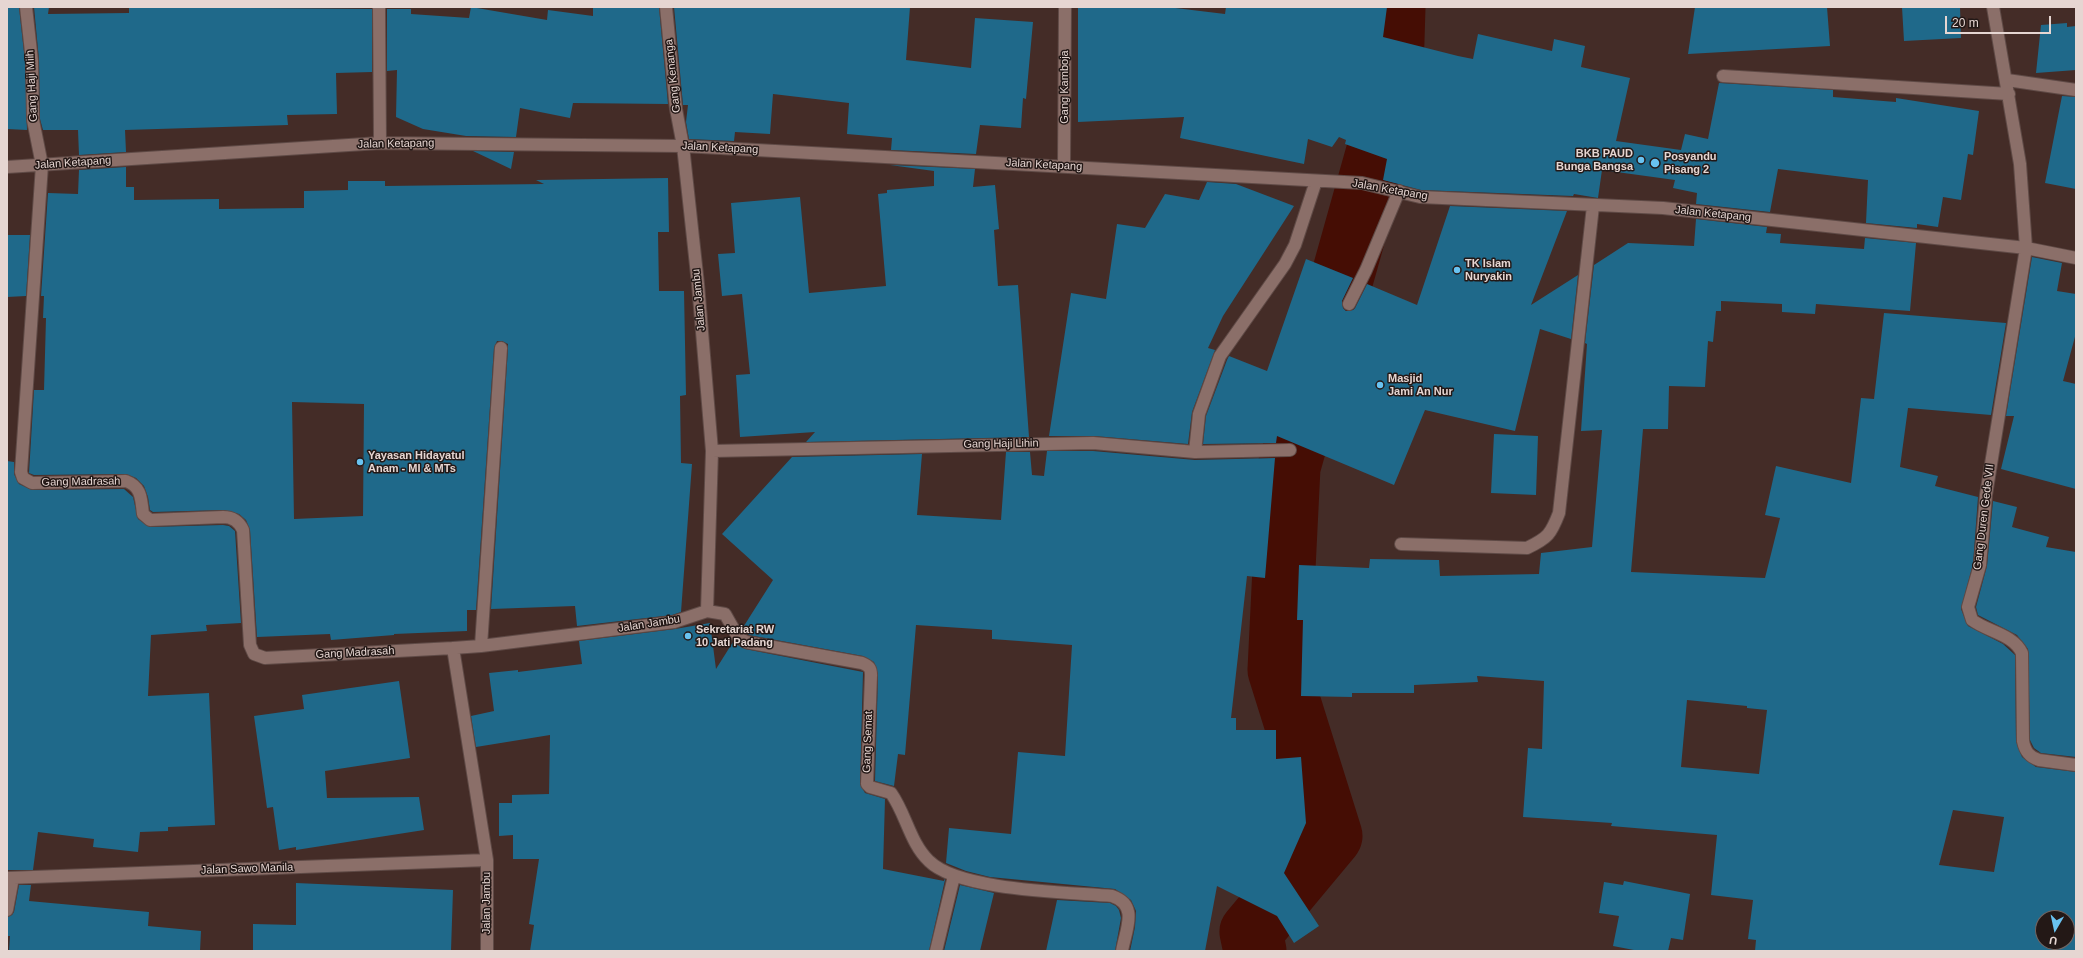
<!DOCTYPE html>
<html>
<head>
<meta charset="utf-8">
<style>
	body { margin:0 }
	#map { position:relative; width:2083px; height:958px; overflow:hidden; background:#442c27; font-family:Arial,sans-serif }
	canvas { display:block }
	.frame { position:absolute; inset:0; border:8px solid #e6d6d2; pointer-events:none }
	.north { position:absolute; left:2035px; top:910px; width:40px; height:40px; box-sizing:border-box; background:#231816; border:1px solid #716461; border-radius:50%; rotate:189deg; font-size:11px; font-weight:700; line-height:16px; text-align:center; color:#e6d6d2 }
	.north::after { content:''; display:block; margin:auto; width:14px; height:18px; background:#69c3f1; clip-path:polygon(50% 0,100% 100%,50% 72%,0 100%) }
	.scale { position:absolute; left:1945px; top:16px; width:106px; height:18px; box-sizing:border-box; border:2px solid #e6d6d2; border-top:0; padding-left:5px; font-size:12px; line-height:14px; white-space:nowrap; color:#e6d6d2; -webkit-text-stroke:3px #231816; paint-order:stroke }
</style>
</head>
<body>
<div id="map">
<canvas width="2083" height="958"></canvas>
<div class="frame"></div>
<div class="north">U</div>
<div class="scale">20 m</div>
</div>
<script>
const c = document.querySelector('canvas').getContext('2d');
c.lineJoin = 'round';
function strokePath(path, color, width, dash) {
  c.strokeStyle = color;
  c.lineWidth = width;
  c.lineCap = dash ? 'butt' : 'round';
  c.setLineDash(dash || []);
  c.stroke(path);
}
function fill(path, color) {
  c.fillStyle = color;
  c.fill(path, 'evenodd');
}
function label(font, color, halo, rows, align = 'center') {
  c.font = font + ' Arial,sans-serif';
  c.lineWidth = 3;
  c.setLineDash([]);
  c.textBaseline = 'middle';
  c.strokeStyle = halo;
  c.fillStyle = color;
  for (const [text, x, y, turn = 0] of rows) {
    c.save();
    c.translate(x, y);
    c.rotate((+turn || 0) * Math.PI / 180);
    c.textAlign = isNaN(turn) ? turn : align;
    if (halo) c.strokeText(text, 0, 0);
    c.fillText(text, 0, 0);
    c.restore();
  }
}
strokePath(new Path2D(`
	M1255 951 1251 932 1331 836 1279 670 1289 467 1391 104 1394 7`), '#450d04', 63);
fill(new Path2D(`
	M7 7H19L25 61 27 130 7 129Z
	M34 7H49L48 14 129 13V7L372 9V72L336 73 337 114 287 115 288 125 125 130 126 152 79 155 78 130H43L40 119 39 60Z
	M471 7 547 20 548 10 593 16V7H659L668 104 573 103 570 118 520 108 516 137 466 136 423 129 396 117 397 70 387 71V9H411V14L469 18Z
	M674 7H910L906 60 971 68 975 18 1033 22 1026 99 1023 98 1021 128 980 125 976 154 891 150 892 138 847 134 849 103 773 94 770 134 735 132 734 141 689 139 686 122 688 105H683Z
	M1078 7H1167L1225 14 1226 7H1387L1383 37 1458 56 1473 59 1478 34 1552 51 1554 39 1585 46 1581 67 1630 78 1616 141 1681 150 1685 134 1708 139 1719 83 1833 90V97L1896 102V98L1979 111 1973 155 1968 154 1961 200 1943 197 1938 227 1917 224V228L1866 223 1868 180 1778 169 1770 212 1696 204 1697 193 1673 188 1675 180 1602 170 1598 198 1574 194 1573 196 1421 190 1383 180 1387 159 1345 144 1346 140 1339 137 1332 147 1308 139 1304 164 1180 138 1184 117 1078 122Z
	M1695 7H1827L1830 46 1688 54Z
	M1902 7H1960L1961 38 1904 41Z
	M2067 23V27L2076 26V70L2036 73 2041 25Z
	M2062 96 2076 97V189L2045 183Z
	M473 151 514 152 511 169Z
	M890 165 975 169 973 187 995 185 999 229 994 230 998 286 1018 285 1029 437 806 442 815 432 740 437 736 375 750 374 742 294 722 296 718 254 735 253 731 203 800 197 809 293 886 286 878 194 887 193V190L934 186V171Z
	M126 167V187H134V200L219 199V209L304 208V191L348 190V181H385V186L544 184 536 180 668 178 669 232H658L659 291H684L686 395 680 396 681 463 692 464 681 612 672 615 577 626 575 606 491 609 508 348V344L502 341H497L494 348 476 610H467V631L394 634V635L331 640 330 634 257 637 250 530 246 520 239 514 223 510 153 512 150 510 148 497 144 486 136 478 126 474 34 475 29 473 34 390H44L46 318H43L44 296H41L48 193 78 194 79 170ZM292 402 364 404 363 516 294 519Z
	M1207 182 1236 184 1294 206 1223 316 1208 348 1215 350 1192 412 1188 444 1094 436H1049L1071 293 1106 299 1117 224 1145 228 1165 194 1199 200Z
	M1450 206 1567 211 1531 305 1578 275 1571 339 1540 329 1515 431 1425 410 1394 485 1277 436 1276 443 1203 444 1206 416 1227 360 1229 356 1267 371 1306 259 1353 278 1342 301 1343 308 1346 311 1353 310 1355 308 1367 284 1417 305Z
	M1696 219 1767 227 1766 233 1781 234 1780 243 1864 249 1865 238 1916 243 1910 311 1816 304 1815 314 1782 312V304L1721 301V311H1716L1713 342 1708 341 1705 387 1669 386 1668 429H1643L1631 572 1765 578 1780 518 1765 515 1776 466 1851 483 1861 398 1874 399 1884 313 2006 323 1991 415 1908 408 1900 467 1938 476 1935 486 1978 497 1973 564 1961 609 1968 626 2003 644 2015 655 2016 741 2022 757 2036 767 2076 772V951H1755L1756 940 1748 939 1753 900 1711 895 1717 835 1611 826 1612 823 1523 817 1528 748 1542 749 1544 681 1477 676 1478 682 1414 685V693H1352V697L1301 696 1303 620H1297L1299 565 1369 568 1370 559 1439 560 1440 576 1539 574 1541 553 1592 547 1602 430 1581 431 1587 344 1585 343 1594 265 1628 243 1694 246ZM1687 700 1747 706V708L1767 710 1759 774 1681 767ZM1953 810 2004 817 1994 872 1939 865ZM2043 918H2067V942H2043Z
	M7 235H30L26 296 7 297Z
	M2032 257 2062 263 2057 291 2076 294V333L2063 381 2076 384V489L2001 469 2014 416H2006Z
	M1494 434 1538 436 1536 495 1491 493Z
	M1047 451H1093L1195 460 1275 458 1265 578 1247 576 1231 718H1236V730H1276V759L1301 757 1306 823 1284 873 1319 926 1294 943 1277 916 1217 886 1205 951H1130L1135 927 1136 911 1131 900 1115 889 990 877 966 871 946 863 949 828 1011 834 1018 752 1065 756 1072 645 992 639V630L916 625 905 755 898 754 894 786 875 781 878 675 874 662 863 656 749 635 742 629 773 580 722 534 792 457 922 454 917 515 1001 520 1006 452H1030L1032 475 1044 476Z
	M7 461 14 462V474L19 484 32 490 124 489 133 497 138 519 150 527 223 525 229 526 235 531 241 623 206 625 207 631 151 635 148 696 209 693 215 825 168 827V831L140 832 138 852 93 847 94 839 38 832 33 870H7Z
	M1993 501 2017 507 2012 527 2049 537 2046 547 2076 552V757L2041 753 2034 748 2030 740 2028 649 2017 635 1978 615 1976 607 1987 566Z
	M710 623 716 669 733 642 745 649 863 672 860 784 865 793 885 799 883 869 944 881V879L945 880 929 951H530L534 925 529 924 539 859H513V835L499 836V803H512V795L549 794 550 735 476 747 471 716 494 711 489 673 518 670V672L582 664 579 641 675 629Z
	M399 681 410 758 325 771 327 798 419 797 424 830 296 850V847L279 850 273 807 267 808 254 716 304 709 302 695Z
	M1624 881 1690 894 1683 940 1671 938 1668 951H1639L1613 946 1619 916 1599 913 1604 882 1623 885Z
	M296 883 453 890 451 951H253V924L296 925Z
	M19 885H31L29 901 149 912 148 926 201 931 200 951H9L10 936H7V917L12 915 14 912Z
	M960 885 994 893 980 951H944Z
	M1057 900 1110 903 1116 906 1119 910 1121 918 1115 951H1046Z`), '#1f698a');
const minor = new Path2D(`
	M26 7 32 61 33 120 42 165 21 472 23 478 32 483 126 481C142 487 141 499 143 514L150 520 223 517C232 517 239 521 243 530L250 645 254 654 265 658 453 648
	M379 7 380 143
	M1993 7 2020 164 2026 248 1986 495 1980 565 1968 607 1972 620C1988 632 2013 634 2022 653L2023 741C2025 751 2029 757 2039 760L2076 765
	M1723 76 2009 94
	M2007 80 2076 90
	M1064 166 1065 7
	M7 167 380 143 683 146 1362 183 1420 197 1663 208 2026 248 2076 258
	M1349 304 1366 270 1399 191
	M712 451 1093 443 1195 452 1290 450
	M1195 452 1199 414 1220 356 1285 264 1295 245 1316 181
	M1401 544 1527 548C1548 538 1551 534 1559 513L1593 206
	M707 611 725 614 738 637 746 642 862 663C869 666 871 668 871 675L867 784 870 787 891 793C906 814 910 843 929 861 959 891 1069 892 1112 896 1139 905 1126 929 1122 951
	M481 646 501 348
	M7 878 487 860
	M7 910 13 878
	M487 951V860L453 648 481 646 674 622 707 611 712 451 698 284 683 146 676 109 666 7
	M936 951 954 876`);
strokePath(minor, '#5f4a46', 14);
strokePath(minor, '#8b6f69', 12);
for (const [x, y, r, color] of [
	[1641,160,4,"#69c3f1"],
	[1655,163,5,"#69c3f1"],
	[1457,270,4,"#69c3f1"],
	[1380,385,4,"#69c3f1"],
	[360,462,4,"#69c3f1"],
	[688,636,4,"#69c3f1"]
]) {
  const dot = new Path2D();
  dot.arc(x, y, r, 0, 2 * Math.PI);
  c.fillStyle = color;
  c.fill(dot);
  strokePath(dot, '#231816', 1.5);
}
label('11px', '#e6d6d2', '#231816', [
	["Gang Kenanga",673,76,-96],
	["Gang Haji Miih",32,86,-93],
	["Gang Kamboja",1065,87,-90],
	["Jalan Ketapang",396,144,-1],
	["Jalan Ketapang",720,148,3],
	["Jalan Ketapang",73,163,-4],
	["Jalan Ketapang",1044,165,3],
	["Jalan Ketapang",1390,190,10],
	["Jalan Ketapang",1713,214,6],
	["Jalan Jambu",699,300,-95],
	["Gang Haji Lihin",1001,444,-1],
	["Gang Madrasah",81,482,-1],
	["Gang Duren Gede VII",1984,517,-83],
	["Jalan Jambu",649,624,-9],
	["Gang Madrasah",355,653,-3],
	["Gang Semat",868,742,-88],
	["Jalan Sawo Manila",247,869,-2],
	["Jalan Jambu",487,903,-90]
]);
label('bold 11px', '#e6d6d2', '#231816', [
	["BKB PAUD",1633,154,"right"],
	["Bunga Bangsa",1633,167,"right"],
	["Posyandu",1664,157],
	["Pisang 2",1664,170],
	["TK Islam",1465,264],
	["Nuryakin",1465,277],
	["Masjid",1388,379],
	["Jami An Nur",1388,392],
	["Yayasan Hidayatul",368,456],
	["Anam - MI & MTs",368,469],
	["Sekretariat RW",696,630],
	["10 Jati Padang",696,643]
], 'left');
</script>
</body>
</html>
